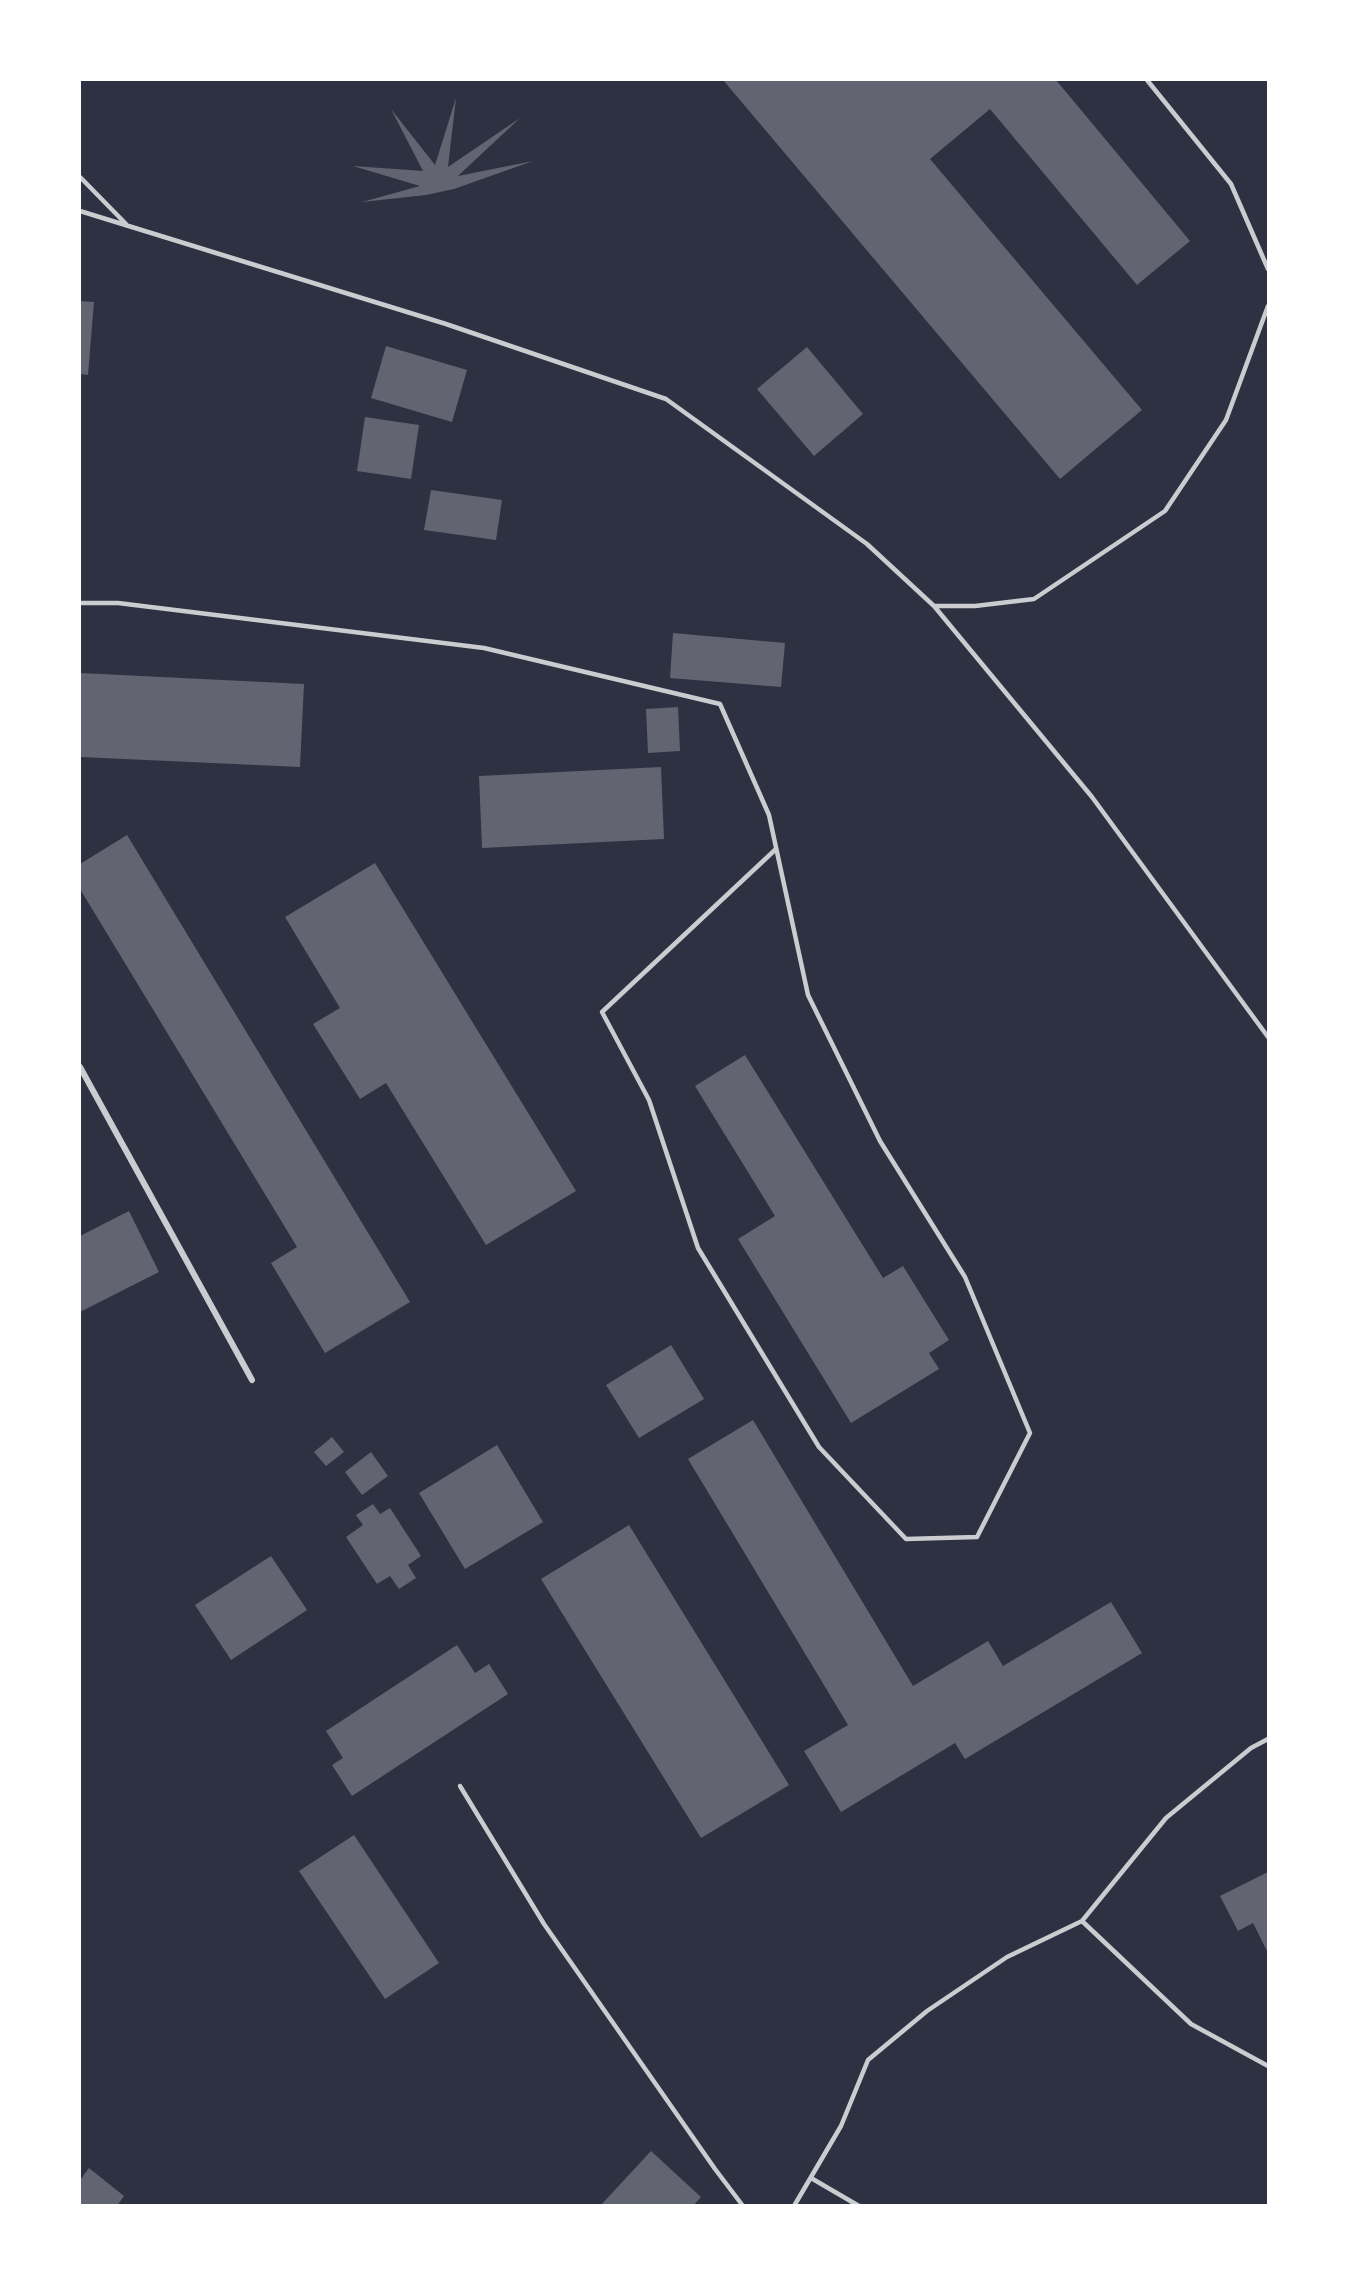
<!DOCTYPE html>
<html>
<head>
<meta charset="utf-8">
<style>
	body { margin:0 }
	#map { position:relative; width:1348px; height:2285px; overflow:hidden; background:#2d3142; font-family:Spectral,serif }
	canvas { display:block }
	.frame { position:absolute; inset:0; border:81px solid #fff; pointer-events:none }
</style>
</head>
<body>
<div id="map">
<canvas width="1348" height="2285"></canvas>
<div class="frame"></div>
</div>
<script>
const c = document.querySelector('canvas').getContext('2d');
c.lineJoin = 'round';
function fill(path, color) {
  c.fillStyle = color;
  c.fill(path, 'evenodd');
}
function strokePath(path, color, width, dash) {
  c.strokeStyle = color;
  c.lineWidth = width;
  c.lineCap = dash ? 'butt' : 'round';
  c.setLineDash(dash || []);
  c.stroke(path);
}
fill(new Path2D(`
	M723 80H1056L1190 241 1137 285 990 109 930 159 1142 410 1060 479Z
	M456 98 448 167 520 118 458 176 533 161 454 189 426 195 362 202 420 186 353 166 423 171 391 109 435 165Z
	M80 301 94 302 88 375 80 374Z
	M386 346 467 370 452 422 371 398Z
	M807 347 863 414 814 456 757 389Z
	M365 417 419 425 411 479 357 471Z
	M431 490 502 500 496 540 424 530Z
	M673 633 785 643 781 687 670 678Z
	M80 673 304 684 300 767 80 757Z
	M678 707 680 751 648 753 646 709Z
	M661 767 664 839 482 848 479 776Z
	M127 835 410 1302 325 1353 271 1263 297 1247 80 889V864Z
	M375 863 576 1191 486 1245 386 1083 360 1099 313 1024 340 1008 285 917Z
	M745 1055 883 1278 903 1266 949 1340 929 1353 939 1369 851 1423 738 1239 775 1216 695 1086Z
	M129 1211 159 1272 80 1312V1236Z
	M671 1345 704 1399 639 1438 606 1385Z
	M753 1420 913 1686 988 1641 1003 1666 1111 1602 1142 1653 965 1759 955 1743 841 1812 804 1751 848 1725 688 1459Z
	M332 1437 344 1452 326 1466 314 1452Z
	M497 1445 543 1522 465 1569 419 1493Z
	M371 1452 388 1476 362 1495 345 1472Z
	M373 1504 380 1514 390 1508 421 1556 408 1565 416 1578 399 1589 390 1576 377 1584 346 1537 363 1525 356 1515Z
	M629 1525 789 1785 701 1838 541 1579Z
	M271 1556 307 1610 231 1660 195 1605Z
	M457 1645 475 1673 489 1664 508 1694 352 1796 332 1765 343 1758 326 1731Z
	M354 1835 439 1963 385 1999 299 1871Z
	M1268 1872V1953L1253 1923 1238 1931 1220 1896Z
	M651 2151 701 2197 693 2206H600Z
	M89 2168 124 2196 117 2206H80V2180Z`), '#626471');
strokePath(new Path2D(`
	M1147 80 1231 184 1268 269
	M80 177 126 224
	M80 211 446 324 666 399 867 544 934 606 1092 797 1268 1037
	M80 603H118L484 648 720 704 769 815 808 995 880 1141 965 1277 1030 1433 977 1537 906 1539 819 1447 698 1248 649 1100 602 1012 776 849
	M934 606H975L1034 599 1165 511 1226 420 1268 306
	M460 1786 544 1924 715 2169 743 2206
	M1082 1921 1191 2024 1268 2066
	M811 2178 859 2206
	M794 2206 841 2126 868 2060 927 2011 1007 1957 1082 1921 1166 1818 1251 1748 1268 1739`), '#caccd0', 4.5);
strokePath(new Path2D(`
	M80 1067 252 1380`), '#caccd0', 6);
</script>
</body>
</html>
